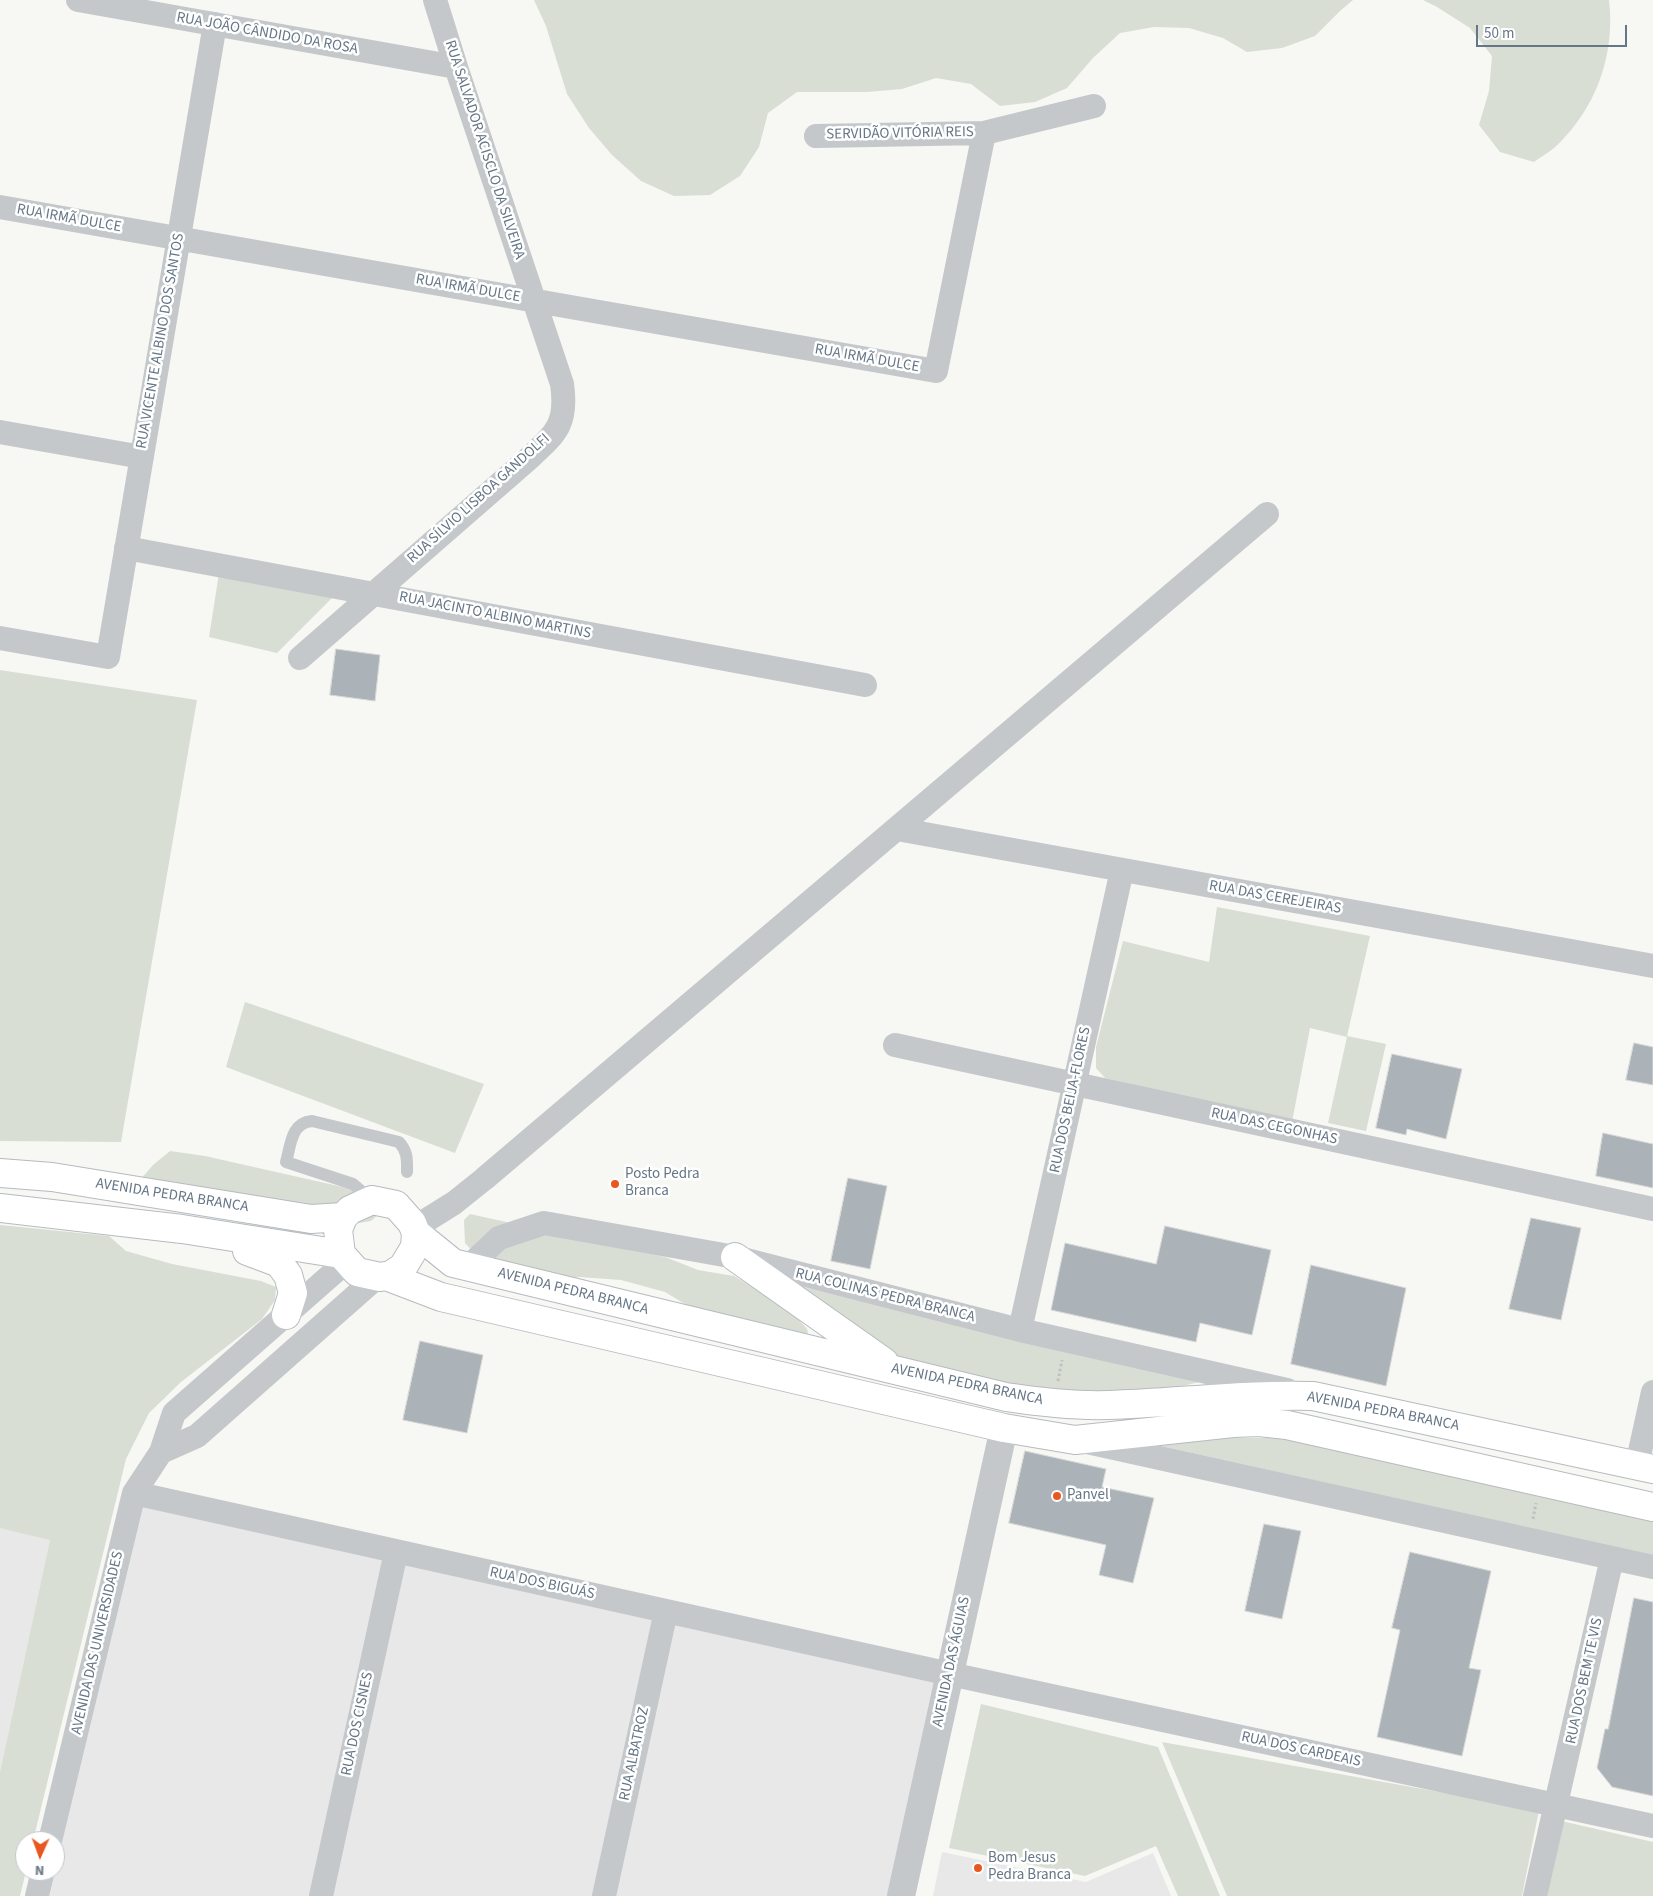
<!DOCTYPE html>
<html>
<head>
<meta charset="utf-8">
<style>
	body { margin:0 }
	#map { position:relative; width:1653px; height:1896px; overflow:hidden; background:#f7f7f3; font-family:"Source Sans 3",sans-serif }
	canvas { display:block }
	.north { position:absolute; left:15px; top:1831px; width:50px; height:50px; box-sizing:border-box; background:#fff; border:1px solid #c1c8cf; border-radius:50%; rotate:182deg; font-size:14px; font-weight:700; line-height:20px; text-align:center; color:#657686 }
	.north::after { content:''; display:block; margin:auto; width:18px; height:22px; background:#e95721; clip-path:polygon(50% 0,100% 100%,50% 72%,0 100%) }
	.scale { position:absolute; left:1476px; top:25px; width:151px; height:22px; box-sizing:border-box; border:2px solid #657686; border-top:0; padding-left:6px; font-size:15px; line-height:18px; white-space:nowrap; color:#657686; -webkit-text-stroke:4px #fff; paint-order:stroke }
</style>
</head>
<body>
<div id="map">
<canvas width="1653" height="1896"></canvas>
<div class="north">N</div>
<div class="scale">50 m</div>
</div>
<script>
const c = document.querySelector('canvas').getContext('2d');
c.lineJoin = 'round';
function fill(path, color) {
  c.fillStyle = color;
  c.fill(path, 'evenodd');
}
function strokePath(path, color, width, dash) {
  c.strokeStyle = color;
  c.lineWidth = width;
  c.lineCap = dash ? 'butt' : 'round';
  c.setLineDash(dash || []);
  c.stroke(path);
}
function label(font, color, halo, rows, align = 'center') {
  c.font = font + ' "Source Sans 3",sans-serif';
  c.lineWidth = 5;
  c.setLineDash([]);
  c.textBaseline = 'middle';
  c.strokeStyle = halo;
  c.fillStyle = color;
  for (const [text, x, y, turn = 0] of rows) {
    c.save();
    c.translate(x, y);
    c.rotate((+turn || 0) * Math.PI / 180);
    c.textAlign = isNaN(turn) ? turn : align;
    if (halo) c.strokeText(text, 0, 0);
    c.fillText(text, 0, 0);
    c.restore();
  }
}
fill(new Path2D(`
	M135 1505 939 1681 891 1896H50L128 1528Z
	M0 1525 51 1536 0 1772Z
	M942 1852 1086 1882 1153 1853 1171 1896H933Z`), '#e7e8e7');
fill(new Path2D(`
	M534 0H1353L1340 11 1315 36 1282 48 1247 52 1223 38 1189 28 1154 27 1120 33 1093 58 1067 88 1035 102 1000 106 971 84 936 78 902 89 867 92H797L768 113 759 147 740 176 710 195 674 196 641 181 612 155 589 128 567 94 546 26Z
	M1423 0H1609C1615 50 1599 101 1564 138 1556 148 1544 155 1534 162L1500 152 1479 125 1489 91 1492 56 1470 28 1437 7Z
	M220 567 338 592 277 653 209 637Z
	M0 670 197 700 121 1142 0 1141Z
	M1217 907 1370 936 1347 1036 1386 1044 1366 1131 1328 1123 1347 1037 1310 1028 1292 1122 1105 1078 1096 1068V1047L1123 941 1209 962Z
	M245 1002 484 1084 455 1153 226 1067Z
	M170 1151 205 1156 387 1197 389 1205 371 1221 353 1224 140 1180 153 1165Z
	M470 1214 665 1257 698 1270 734 1276 790 1310 807 1329 808 1333 805 1335 695 1310 665 1292 621 1280 580 1277 563 1280 476 1255 465 1243 464 1220Z
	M0 1225 109 1236 126 1251 172 1264 261 1281 276 1287 275 1300 262 1319 181 1382 149 1413 126 1459 33 1841H25L26 1871 20 1896H0V1772L50 1540 0 1528Z
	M795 1285 1208 1380 1161 1391 1029 1392 891 1355Z
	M1230 1438H1286L1653 1519V1556L1152 1444Z
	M981 1704 1158 1747 1220 1896H1178L1156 1846 1085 1876 949 1848Z
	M1162 1742 1539 1810 1522 1896H1227Z
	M1557 1820 1653 1842V1896H1538Z`), '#d8ded4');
const building = new Path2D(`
	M336 649 380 655 375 701 330 695Z
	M1634 1043 1653 1047V1085L1626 1080Z
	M1392 1054 1462 1069 1446 1139 1407 1129 1406 1135 1376 1128Z
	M1603 1133 1653 1144V1188L1596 1176Z
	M848 1178 887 1186 870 1269 831 1261Z
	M1531 1218 1581 1228 1561 1320 1509 1309Z
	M1165 1226 1271 1250 1252 1335 1200 1323 1196 1342 1051 1310 1065 1243 1156 1264Z
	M1311 1265 1406 1288 1386 1386 1291 1364Z
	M420 1341 483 1355 467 1433 403 1420Z
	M1025 1451 1106 1469 1102 1487 1154 1498 1133 1583 1099 1575 1106 1545 1009 1523Z
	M1264 1524 1301 1531 1282 1619 1245 1611Z
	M1410 1552 1491 1571 1469 1668 1481 1670 1462 1756 1377 1737 1400 1630 1392 1628Z
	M1634 1598 1653 1602V1796L1612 1787 1597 1768 1605 1729H1608Z`);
fill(building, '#abb3b9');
strokePath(building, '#d8d8d6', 1);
const secondary = new Path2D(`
	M0 1173 52 1177 311 1219 343 1217
	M372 1200 396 1205 412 1223 416 1233 415 1247 403 1267 391 1275 380 1277 357 1272 341 1254 338 1230 343 1217 350 1210Z
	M0 1208 182 1229 341 1254
	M416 1233 453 1263 1006 1397C1039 1402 1074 1406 1108 1405 1176 1403 1244 1394 1313 1396L1653 1469
	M247 1251 279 1263 288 1275 293 1293 286 1315
	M735 1257 884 1362
	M386 1276 441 1297 1004 1428 1075 1440 1233 1423 1259 1422 1287 1425 1653 1507`);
strokePath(secondary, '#b6bbc0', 30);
strokePath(new Path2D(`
	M1058 1381 1062 1360
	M1533 1519 1536 1503`), '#bec0c2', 3, [2.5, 2.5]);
strokePath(new Path2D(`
	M372 1200 353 1184 286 1162C291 1144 291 1123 312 1121L399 1142C408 1152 407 1160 407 1172`), '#c4c8cb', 12);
strokePath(new Path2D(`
	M78 0 456 67
	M816 136 984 133
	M0 207 936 371 984 133 1094 106
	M0 432 142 457
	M126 548 865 685
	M0 638 108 657 215 24
	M300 658 526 461C555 434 568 426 562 384L456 67 435 0
	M897 829 1653 966
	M895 1045 1653 1209
	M414 1228 454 1203 484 1179 1267 514
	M468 1267 499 1238 544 1223 735 1257 1020 1330 1287 1390
	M1020 1330 1122 870
	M1087 1442 1653 1567
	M161 1452 197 1436 377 1277
	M1637 1465 1653 1392
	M134 1493 950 1674 1653 1826
	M50 1841 134 1493 161 1452 174 1413 347 1261
	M37 1896 43 1871
	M321 1896 396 1552
	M604 1896 666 1611
	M1535 1896 1612 1558`), '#c4c8cb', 24);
strokePath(new Path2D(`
	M901 1896 1004 1428`), '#c4c8cb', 28);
strokePath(secondary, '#fff', 28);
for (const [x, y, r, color] of [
	[615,1184,5,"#e95721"],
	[1057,1496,5,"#e95721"],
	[978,1868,5,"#e95721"]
]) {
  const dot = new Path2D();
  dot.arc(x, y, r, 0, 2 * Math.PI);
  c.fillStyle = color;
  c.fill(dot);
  strokePath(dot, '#fff', 2);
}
label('15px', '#657686', '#fff', [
	["RUA JOÃO CÂNDIDO DA ROSA",267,34,10],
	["SERVIDÃO VITÓRIA REIS",900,134,-1],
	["RUA SALVADOR ACISCLO DA SILVEIRA",484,150,72],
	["RUA IRMÃ DULCE",69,219,10],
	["RUA IRMÃ DULCE",468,289,10],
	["RUA VICENTE ALBINO DOS SANTOS",161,341,-80],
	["RUA IRMÃ DULCE",867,359,10],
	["RUA SÍLVIO LISBOA GANDOLFI",479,499,-42],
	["RUA JACINTO ALBINO MARTINS",495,616,11],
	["RUA DAS CEREJEIRAS",1275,898,10],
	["RUA DOS BEIJA-FLORES",1071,1100,-78],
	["RUA DAS CEGONHAS",1274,1127,12],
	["AVENIDA PEDRA BRANCA",172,1196,9],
	["AVENIDA PEDRA BRANCA",573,1292,14],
	["RUA COLINAS PEDRA BRANCA",885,1296,14],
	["AVENIDA PEDRA BRANCA",967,1385,12],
	["AVENIDA PEDRA BRANCA",1383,1412,11],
	["RUA DOS BIGUÁS",542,1584,12],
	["AVENIDA DAS UNIVERSIDADES",98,1643,-77],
	["AVENIDA DAS ÁGUIAS",952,1662,-78],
	["RUA DOS BEM TE VIS",1585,1681,-78],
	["RUA DOS CISNES",358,1724,-78],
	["RUA DOS CARDEAIS",1301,1750,12],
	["RUA ALBATROZ",635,1754,-78]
]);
label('15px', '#657686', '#fff', [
	["Posto Pedra",625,1175],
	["Branca",625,1192],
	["Panvel",1067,1496],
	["Bom Jesus",988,1859],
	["Pedra Branca",988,1876]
], 'left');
</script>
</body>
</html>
